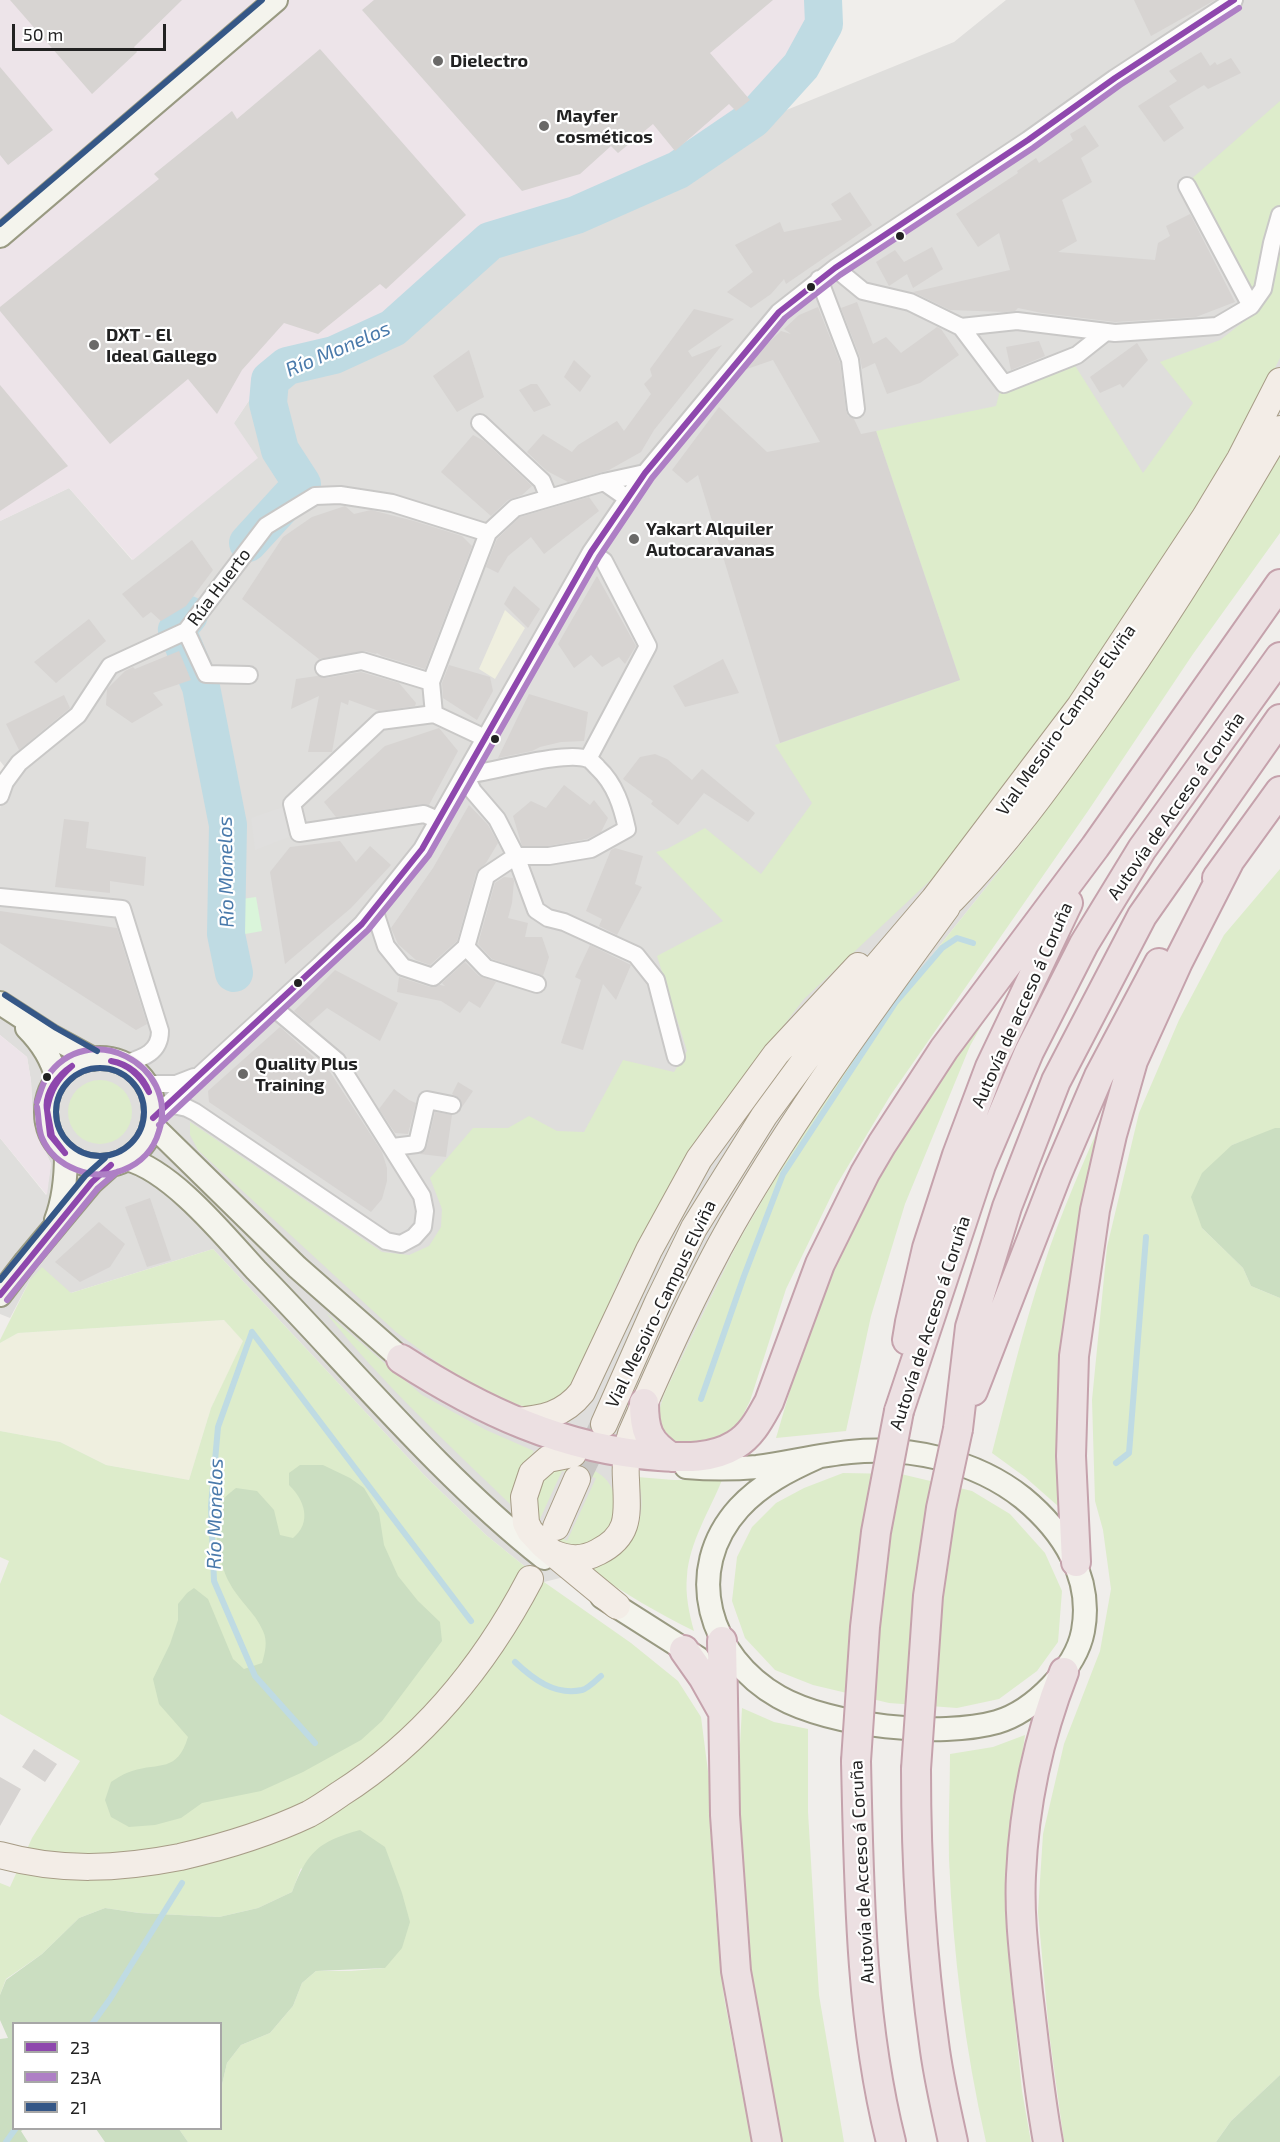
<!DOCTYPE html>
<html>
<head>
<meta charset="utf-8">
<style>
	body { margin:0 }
	#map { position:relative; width:1280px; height:2142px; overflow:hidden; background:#f0eeeb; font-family:"Exo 2",sans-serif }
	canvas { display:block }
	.legend { position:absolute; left:12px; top:2022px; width:210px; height:108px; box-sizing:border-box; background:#fff; border:2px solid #a7a7a7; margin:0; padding:8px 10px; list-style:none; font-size:18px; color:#222 }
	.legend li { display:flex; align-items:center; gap:12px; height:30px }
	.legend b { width:30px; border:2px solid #a7a7a7 }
	.scale { position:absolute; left:12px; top:24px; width:154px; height:27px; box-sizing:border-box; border:3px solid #222; border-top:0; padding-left:8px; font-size:18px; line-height:21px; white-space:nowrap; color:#222; -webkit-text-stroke:4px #fff; paint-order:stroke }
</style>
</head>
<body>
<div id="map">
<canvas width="1280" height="2142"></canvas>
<ul class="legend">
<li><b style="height:8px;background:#8e47ad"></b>23</li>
<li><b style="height:8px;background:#ae7fc5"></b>23A</li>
<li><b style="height:8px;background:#355787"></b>21</li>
</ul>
<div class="scale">50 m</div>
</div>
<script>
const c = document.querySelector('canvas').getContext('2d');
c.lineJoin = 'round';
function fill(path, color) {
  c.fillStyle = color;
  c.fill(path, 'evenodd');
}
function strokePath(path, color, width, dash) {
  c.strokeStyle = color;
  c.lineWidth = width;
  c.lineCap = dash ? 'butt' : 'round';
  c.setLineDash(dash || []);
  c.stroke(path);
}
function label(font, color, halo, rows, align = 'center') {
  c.font = font + ' "Exo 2",sans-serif';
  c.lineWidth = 4.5;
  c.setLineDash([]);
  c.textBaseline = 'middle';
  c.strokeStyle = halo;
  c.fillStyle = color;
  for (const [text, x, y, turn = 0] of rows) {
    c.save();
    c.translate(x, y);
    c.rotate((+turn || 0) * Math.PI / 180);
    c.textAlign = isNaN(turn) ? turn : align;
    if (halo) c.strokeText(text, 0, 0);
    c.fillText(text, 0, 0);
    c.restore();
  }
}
fill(new Path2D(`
	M1006 0H1280V456L1184 612 1110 720 1028 835 929 959 853 1059 790 1153 737 1244 665 1392 637 1477 642 1492V1510L635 1534 618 1555 592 1570 544 1582 486 1535 427 1478 213 1249 71 1293 30 1280 10 1318 0 1314V1138L46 1195 51 1164 33 1123 31 1081 27 1057 0 1035V809L4 766 0 761V521L69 488 132 560 234 423 280 354 335 361 476 236 954 42Z`), '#dfdedc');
fill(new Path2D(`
	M0 0H808L805 34 755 124 476 236 335 361 280 354 234 423 258 458 133 560 69 488 0 521Z
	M0 1035 27 1057 31 1081 33 1123 51 1164 47 1195 0 1138Z`), '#ede4e9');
fill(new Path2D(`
	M505 610 525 628 495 679 479 669Z
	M224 1320 244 1341 211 1408 189 1480 106 1465 60 1442 0 1431V1343L18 1333Z`), '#efefdf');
fill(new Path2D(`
	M1280 101V358L1245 428 1191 517 1081 684 974 829 936 875 804 999 699 1135 622 1272 589 1350 573 1384 556 1401 535 1408 511 1406 464 1382 396 1332 198 1150 190 1135V1122L382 1252 409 1255 429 1246 441 1227 442 1209 430 1178 473 1128H508L529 1116 557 1131 584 1132 623 1060 674 1072 687 1051 657 956 723 921 656 852 667 849 705 828 761 874 812 803 775 745 960 680 876 431 996 406 1000 391 1074 364 1143 473 1193 403 1160 362 1220 340 1260 309 1251 289 1189 181Z
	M1280 456V533L1193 654 1088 811 890 1096 836 1186 786 1289 750 1401 739 1423 726 1433 705 1442 685 1443 672 1440 662 1428 659 1410 665 1392 737 1244 790 1153 853 1059 929 959 1028 835 1110 720 1184 612Z
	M1280 869V1128L1232 1145 1202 1228 1243 1268 1251 1286 1280 1298V2075L1231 2121 1216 2142H1064L1049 2032 1038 1912 1043 1834 1064 1744 1100 1651 1111 1589 1103 1530 1095 1501 1092 1400 1107 1247 1139 1113 1179 1020 1224 935Z
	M1005 983 970 1046 905 1204 871 1316 846 1431 776 1438 808 1329 861 1204 975 1018Z
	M68 1112a32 32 0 1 1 64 0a32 32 0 1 1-64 0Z
	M1106 1110 1061 1395 1058 1506 1025 1477 992 1453C1008 1391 1023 1329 1043 1268 1060 1214 1084 1162 1106 1110Z
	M213 1249 427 1478 486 1535 544 1582 631 1643 678 1681 701 1717 710 1787 715 1905 724 1997 742 2093 755 2142H188L179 2129 220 2128 221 2089 227 2063 241 2045 270 2033 293 2006 302 1983 316 1971H351L385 1968 301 1868 292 1892 258 1908 219 1917 139 1913 105 1908 79 1918 42 1954 6 1979 0 1995V1883L10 1887 32 1838 80 1761 0 1714V1584L9 1561 0 1557V1431L60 1442 106 1465 189 1480 211 1408 243 1341 224 1320 18 1333 0 1343V1340L30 1280 42 1267 71 1293Z
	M326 1313 422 1395 486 1430 534 1451 516 1480 510 1504C447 1443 381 1382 326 1313Z
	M579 1465C600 1471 615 1481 615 1505 615 1509 615 1515 614 1519 610 1544 573 1552 553 1541 548 1539 541 1529 538 1524 535 1519 536 1512 535 1506 533 1474 553 1469 579 1465ZM562 1471 596 1478 567 1541 539 1521Z
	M843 1473 901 1474 972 1491 1010 1514 1045 1553 1062 1591 1058 1642 1037 1671 999 1699 957 1708 889 1703 813 1685 775 1670 745 1638 732 1601 737 1557 752 1527 776 1503 804 1488Z
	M637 1477 674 1480H722C710 1510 689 1543 687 1576 685 1594 689 1613 694 1631 658 1613 624 1594 592 1570 600 1565 610 1561 617 1555 641 1536 647 1504 637 1477Z
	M742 1708 774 1722 808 1729V1812L819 1995 844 2142H783L780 2132 747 1962 737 1799Z
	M1025 1735 1015 1810 1006 1930 1022 2091 1031 2142H986C965 2049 953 1954 949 1859 948 1824 950 1789 950 1754L993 1747Z`), '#ddeccb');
fill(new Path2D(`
	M1275 1128H1280V1298L1251 1286 1243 1268 1202 1228 1191 1197 1202 1173 1232 1145Z
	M300 1465H323L350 1478 364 1488 379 1513 384 1545 398 1576 418 1601 440 1622 442 1641 382 1721 361 1740 303 1772 261 1791 202 1803 181 1818 155 1825 129 1827 111 1817 105 1800 111 1782C117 1778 125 1773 132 1771 160 1762 177 1773 188 1737L159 1704 153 1679 170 1644 178 1620V1604L187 1593 194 1588 208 1599 233 1659 244 1669 262 1663C265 1652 268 1642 263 1631 255 1612 238 1600 229 1582 219 1563 211 1524 220 1505 223 1497 230 1493 236 1488L257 1491 274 1510 280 1535 293 1538C312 1523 305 1500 289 1485V1473Z
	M360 1830 385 1847 402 1893 410 1922 402 1948 385 1968 316 1971 302 1983 293 2006 270 2033 241 2045 227 2063 221 2089 220 2024H14V2128L24 2129 21 2131 28 2142H0V2039L8 2038 0 2020V1995L6 1980 42 1954 79 1918 105 1908 139 1913 219 1917 258 1908 292 1892C307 1852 319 1841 360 1830Z
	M1280 2075V2142H1216L1231 2121Z
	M96 2129H179L188 2142H105Z`), '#cbdec1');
fill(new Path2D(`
	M256 897 262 931 240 935 235 900Z`), '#daf5da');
fill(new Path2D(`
	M292 804 299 833 255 850 251 818Z`), '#e0dfde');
strokePath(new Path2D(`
	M252 1332 218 1427 211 1506 214 1581 255 1676 315 1743
	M252 1332 471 1621
	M701 1399 744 1276 783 1174 895 1003 942 948 957 938 973 943
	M1116 1463 1129 1453 1146 1237
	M515 1662C533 1679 555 1696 582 1690 589 1688 596 1680 601 1676
	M92 2024 110 1999 182 1883
	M6 2142 16 2128`), '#bfdbe3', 6);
strokePath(new Path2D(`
	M248 543 302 484 280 450 268 403 270 380 287 366 334 355 393 328 490 241 576 215 678 170 753 119 801 66 824 24 823 0
	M189 615 177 630 201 687 228 825 226 934 234 973`), '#bfdbe3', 38);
fill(new Path2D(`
	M10 0H182L134 47 137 52 92 94Z
	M374 0H773L710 53 750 100 736 111 729 104 675 151 653 124 618 153 611 146 580 174 522 191 362 10Z
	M1134 0H1215L1151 36Z
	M320 49 466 215 386 289 380 284 318 334 284 323 242 370 217 414 188 379 110 444 0 311V307L159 179 154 174 232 111 237 119Z
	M1201 52 1210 66 1215 62 1217 65 1231 58 1241 73 1208 89 1204 85 1169 106 1184 128 1164 142 1138 106 1177 81 1169 71Z
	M0 67 53 130 8 165 0 155Z
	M1085 125 1099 146 1081 158 1092 182 1062 200 1077 241 1058 252 1155 260 1158 243 1170 236 1166 226 1190 214 1235 302 1196 317 1115 322 1042 313 1018 308 1015 311 1005 312 950 310 913 292 1010 270 999 233 978 247 956 214 1018 173 1017 171 1036 158 1039 163 1073 140 1070 134Z
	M850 192 872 225 786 284 784 279 771 294 751 308 727 292 753 272 735 245 780 222 784 232 842 220 831 204Z
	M932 247 943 269 913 288 907 274 889 286 876 262 895 250 904 262Z
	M857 302 873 344 886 337 901 353 937 327 941 329 959 355 920 383 887 394 875 363 862 369 860 357 841 308Z
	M818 307 840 363 846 411 848 416 854 419 861 434 876 431 960 680 780 743 698 475 687 483 672 470 719 407 767 452 820 442 773 360 744 370 761 350 781 331 791 334 784 329 799 315Z
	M694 309 734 319 688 351 692 357 722 345 654 430 641 452 609 470 568 482 547 471 527 452 543 434 572 452 578 445 617 421 624 431 651 394 644 384 652 376 650 369Z
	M1039 341 1045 356 1011 370 1006 347Z
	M1137 343 1148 360 1123 388 1120 384 1100 393 1090 377Z
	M469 350 484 397 457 412 433 376Z
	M574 360 591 376 580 392 564 377Z
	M531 384H537L551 405 534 412 519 390Z
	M0 385 68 466 0 511Z
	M473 435 484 441 532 486 522 495 508 500 491 516 441 472Z
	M589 497 599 511 544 554 531 537 508 556 498 573 486 567 497 539 520 517Z
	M345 506 354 514 371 510 414 521 462 536 472 546 425 669 382 656 377 653 376 654 365 651 319 659 242 599 283 537 312 517Z
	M192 540 213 570 186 606 161 621 151 612 143 618 122 594Z
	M597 576 636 646 625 664 619 657 602 667 591 655 574 668 558 644Z
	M514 586 540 609 528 628 504 604Z
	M89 619 106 641 56 683 34 662Z
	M179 651 191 680 153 693 163 705 132 723 106 705 107 689 125 671 133 667 135 669Z
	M723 659 739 693 685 707 673 686Z
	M449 665 490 677 493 691 477 720 443 698 442 683Z
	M361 672 399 683 416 703 415 706 379 711 349 700 348 705 341 702 332 752H308L319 696 291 709 296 679 317 676 326 678Z
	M529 694 588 712 584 741 561 742 540 747 532 751 498 758Z
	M64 695 70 708 19 750 6 724Z
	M439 728 458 751 429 805 422 804 336 817 324 802 385 746Z
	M655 754 667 759 692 780 702 769 755 813 748 822 704 793 678 825 651 804 653 801 623 779 640 757Z
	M564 785 590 805 594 800 608 818 601 832 587 839 548 846H522L513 816 531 801 546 808Z
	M469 805 488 825 498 843 486 863 476 873 457 941 430 965 416 960 398 944 391 928 433 868Z
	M64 819 89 822 86 848 146 857 144 886 110 881V893L55 887Z
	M340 841 356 862 370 846 391 865 351 908 285 964 270 872 290 847Z
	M615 848 643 856 635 884 642 887 617 935 599 926 602 919 586 911 611 850Z
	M504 877 513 878 514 881 512 903 508 918 528 923 525 937H542L549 957 543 976 492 959 478 944 495 883Z
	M0 911 117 928 147 1024 136 1030 0 943Z
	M590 945 631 965 616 1000 603 984 583 1050 561 1043 581 980 575 977Z
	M465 962 479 976 496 982 480 1008 469 1001 460 1013 441 1001 397 992 399 977 430 987 440 985 445 986 442 983Z
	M335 970 398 1003 380 1041 327 1008 309 1024 294 1011Z
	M280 1027 330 1072 382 1152 387 1168V1181L382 1199 371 1212 209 1102 208 1091Z
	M458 1082 473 1091 462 1107 459 1098 452 1094Z
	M394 1089 409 1100 416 1103 408 1134 395 1133 379 1109Z
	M435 1112 452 1115 446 1157 420 1154 427 1146Z
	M150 1198 171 1260 147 1267 125 1207Z
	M99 1222 125 1244 110 1267 80 1282 55 1262Z
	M34 1749 57 1764 45 1782 22 1767Z
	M0 1777 21 1789 0 1826Z`), '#d7d4d2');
strokePath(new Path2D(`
	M577 1479 602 1427`), '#c7c5c3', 26, [26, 13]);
const street = new Path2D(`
	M1187 186 1251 306
	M835 268 863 291 910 302 961 327 1017 321 1115 333 1217 326 1251 306 1263 289 1272 243 1280 215
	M819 279 850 360 856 409
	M961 327 1004 384 1077 355 1106 332
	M480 423 542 481 549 498
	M604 482 645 473
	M186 631 206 674 249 675
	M324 668 362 661 431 682
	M434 714 431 682 488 533 515 508 604 482 627 498
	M588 759 648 646 604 561 591 552
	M0 796 5 782 19 763 78 715 110 666 186 631 266 526 315 496 340 495 392 503 488 533
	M438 820 424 814 299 833 292 804 380 721 434 714 485 738
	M0 897 122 909 160 1031C160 1053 142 1058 124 1064
	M374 909 386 946 403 967 433 977 466 947 486 876 516 856H549L591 849 627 829C622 806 615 784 598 768 595 765 591 760 588 759 565 750 493 772 465 775L473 791 497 819 516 856 536 910 548 918 564 922 636 955 656 980 676 1057
	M466 947 486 968 537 984
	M146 1084H176L194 1077
	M169 1104 187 1108 195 1112 386 1241 401 1244 414 1237 423 1227 425 1211 422 1196 337 1061 274 1008
	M153 1118 320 965 362 924 422 849 591 552 645 473 779 312 835 268 1028 140 1115 78 1234 0
	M393 1147 417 1144 427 1100 452 1105`);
const secondary = new Path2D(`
	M0 236 276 0
	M0 1003 51 1036 93 1059
	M27 1028C42 1043 52 1059 57 1079
	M46 1112a54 54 0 1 1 108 0a54 54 0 1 1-108 0Z
	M152 1125 297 1267 413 1369
	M127 1159C172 1171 224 1235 256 1270 351 1367 438 1474 544 1558
	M56 1220C64 1199 66 1177 66 1154
	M0 1295 26 1261 92 1182 111 1165
	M686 1467C709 1469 734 1469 757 1467 788 1463 819 1455 850 1452 910 1446 975 1460 1023 1498 1063 1531 1093 1577 1083 1631 1076 1668 1034 1711 997 1722 941 1738 830 1726 779 1697 709 1657 682 1571 739 1508 761 1484 789 1470 818 1457
	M602 1597 698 1658`);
const primary = new Path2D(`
	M952 900C1005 846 1050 784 1094 722 1161 627 1222 529 1280 429
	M514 1421C542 1419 564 1415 582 1392L649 1250 699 1159 776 1054 858 966
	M604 1424 658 1302 694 1228 764 1116 858 988 934 899 1080 706 1205 517 1240 459 1280 381
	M573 1454 548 1459 532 1473 524 1497 526 1523 530 1531 543 1545 617 1606
	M556 1527 577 1479
	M553 1553C569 1560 583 1560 598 1552 632 1535 627 1512 626 1480 625 1464 626 1449 631 1434 662 1363 694 1291 732 1224 796 1113 872 1009 947 907
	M0 1855C60 1872 119 1869 180 1857 223 1847 269 1833 309 1814 320 1808 330 1801 340 1794 422 1742 485 1665 530 1579`);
const highway = new Path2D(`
	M1217 878 1280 791
	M907 1340 910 1322 927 1248 957 1155 990 1067 1068 903
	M401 1359C480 1410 564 1450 659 1456 685 1458 712 1459 735 1445 752 1435 760 1418 769 1402L820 1264 865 1173 882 1144 944 1049 1095 847 1280 584
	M973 1391 1057 1174 1099 1076 1159 963
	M644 1403C644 1430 648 1442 671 1457
	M899 1411 981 1165 1029 1052 1084 944 1142 849 1280 657
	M958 1429 970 1327 1007 1207 1056 1081 1142 916 1280 719
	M1076 1562 1071 1456 1074 1356 1095 1210 1112 1135 1133 1061 1178 962 1229 862
	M722 1641 725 1815 736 1971 767 2142
	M684 1650 703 1677 721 1709
	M856 1761C859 1887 860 2019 891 2142
	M916 1769C916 1861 921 1951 934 2043 938 2076 946 2109 953 2142
	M1048 2142C1039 2092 1034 2043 1028 1993 1024 1954 1019 1914 1021 1875 1024 1806 1039 1736 1064 1672`);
strokePath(street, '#c9c8c7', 20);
strokePath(secondary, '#999a82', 26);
strokePath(primary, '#a79c86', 28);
strokePath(highway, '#c5a2ac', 32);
strokePath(street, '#fdfcfc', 16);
strokePath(secondary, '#f4f4ed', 22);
strokePath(primary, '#f3ede7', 26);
strokePath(highway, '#ece0e2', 28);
const highwayBridge = new Path2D(`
	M856 1761 865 1627 876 1532 899 1411
	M916 1769 928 1596 941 1508 958 1429`);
strokePath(highwayBridge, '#c5a2ac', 32, []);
strokePath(highwayBridge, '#ece0e2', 28);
strokePath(new Path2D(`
	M111 1061C129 1064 143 1076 149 1092
	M111 1061C129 1064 141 1077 149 1092
	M47 1110 52 1136 65 1153
	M47 1110 50 1135 65 1153
	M47 1110C44 1093 58 1075 72 1066
	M47 1110C50 1091 57 1079 72 1066
	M153 1118 362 924 422 849 591 552 645 473 779 312 835 268 1028 140 1115 78 1234 0
	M0 1295 92 1182 111 1165`), '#8e47ad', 6);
strokePath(new Path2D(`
	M37 1107C39 1117 38 1128 42 1138 55 1168 94 1182 123 1170 141 1163 154 1149 159 1131 180 1064 87 1017 47 1077 42 1084 40 1094 37 1102
	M159 1125 368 930 429 855 599 557 652 478 785 318 840 275 1033 148 1120 85 1239 8
	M7 1300 98 1188 117 1172`), '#ae7fc5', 6);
strokePath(new Path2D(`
	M0 224 262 0
	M5 995 56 1028 97 1051
	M56 1112a44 44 0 1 1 88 0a44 44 0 1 1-88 0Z
	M0 1280 85 1176 105 1158`), '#355787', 6);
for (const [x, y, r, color] of [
	[438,61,6,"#6a6968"],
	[544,126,6,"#6a6968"],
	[900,236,5,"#222"],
	[811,287,5,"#222"],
	[94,345,6,"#6a6968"],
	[634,539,6,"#6a6968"],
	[495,739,5,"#222"],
	[298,983,5,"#222"],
	[243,1074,6,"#6a6968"],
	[47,1077,5,"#222"]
]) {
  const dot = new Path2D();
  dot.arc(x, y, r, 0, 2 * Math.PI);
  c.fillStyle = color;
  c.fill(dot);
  strokePath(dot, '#fff', 2);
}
label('bold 18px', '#222', '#fff', [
	["Dielectro",450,61],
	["Mayfer",556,116],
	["cosméticos",556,137],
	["DXT - El",106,335],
	["Ideal Gallego",106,356],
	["Yakart Alquiler",646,529],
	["Autocaravanas",646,550],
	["Quality Plus",255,1064],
	["Training",255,1085]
], 'left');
label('18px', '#222', '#fff', [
	["Rúa Huerto",219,587,-53],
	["Vial Mesoiro-Campus Elviña",1066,720,-55],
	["Autovía de Acceso á Coruña",1176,806,-55],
	["Autovía de acceso á Coruña",1022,1005,-66],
	["Vial Mesoiro-Campus Elviña",661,1304,-64],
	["Autovía de Acceso á Coruña",930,1323,-72],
	["Autovía de Acceso á Coruña",862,1872,-93]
]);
label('italic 20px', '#4a7aab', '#fff', [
	["Río Monelos",338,349,-23],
	["Río Monelos",226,872,-91],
	["Río Monelos",215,1514,-89]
]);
</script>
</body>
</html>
